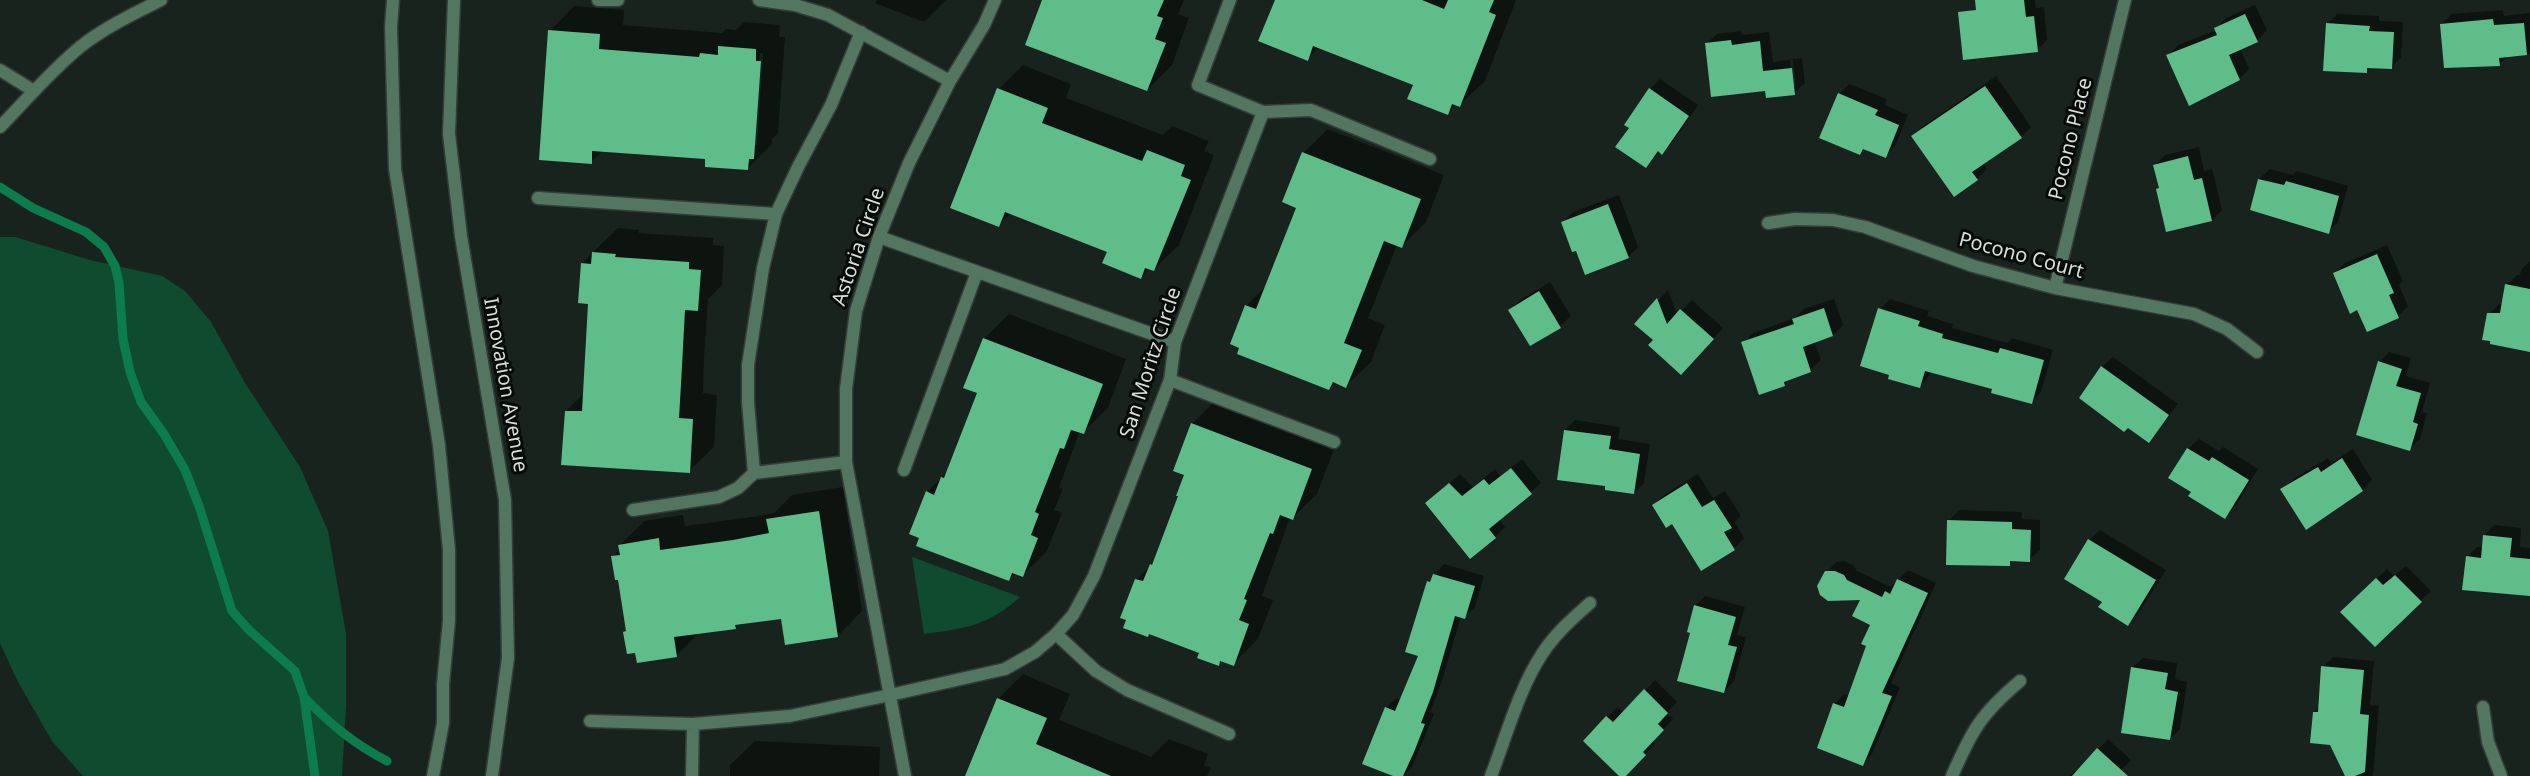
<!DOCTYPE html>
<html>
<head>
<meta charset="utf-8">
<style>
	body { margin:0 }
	canvas { display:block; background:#19231d }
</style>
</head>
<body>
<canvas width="2530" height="776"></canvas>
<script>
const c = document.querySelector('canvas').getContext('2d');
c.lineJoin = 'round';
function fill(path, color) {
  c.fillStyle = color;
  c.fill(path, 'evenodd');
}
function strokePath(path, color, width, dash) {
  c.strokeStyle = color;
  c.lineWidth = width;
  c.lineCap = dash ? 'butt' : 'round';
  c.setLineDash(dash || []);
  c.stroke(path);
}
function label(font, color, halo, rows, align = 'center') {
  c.font = font + ' "Noto Sans",sans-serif';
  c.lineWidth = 6;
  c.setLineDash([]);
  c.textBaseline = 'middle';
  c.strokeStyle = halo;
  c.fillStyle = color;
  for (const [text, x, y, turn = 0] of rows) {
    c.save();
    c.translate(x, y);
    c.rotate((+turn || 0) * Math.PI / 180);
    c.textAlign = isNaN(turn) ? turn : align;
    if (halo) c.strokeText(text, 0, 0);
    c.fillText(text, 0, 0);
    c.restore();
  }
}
fill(new Path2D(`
	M0 237H15L90 260 162 276 185 291 211 322 245 383 300 467 328 531 346 634V705L342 776H83L52 741 18 682 0 643Z
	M912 557 1020 597C989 625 964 629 924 634Z`), '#0f4c2f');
fill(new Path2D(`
	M877 0H946L924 22 875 3Z
	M1043 0H1184L1178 14 1189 18 1172 65 1147 90Z
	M1276 0H1516L1485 81 1460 105 1457 104 1447 113 1415 84 1319 47 1307 59Z
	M1976 0H2035L2036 8 2044 7 2047 40 2037 50Z
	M2255 5 2267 30 2257 41 2240 48 2249 69 2239 79 2167 56 2178 45 2216 30 2226 18Z
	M574 6 624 10 623 25 722 33 726 29 736 30 744 22 780 25 779 37H785L778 133 772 139V144L747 169 707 157 603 150 591 162 550 31ZM760 53H763L757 145H754Z
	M2503 10 2504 16 2530 13V54L2508 56 2499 64 2441 24 2452 14Z
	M2337 14 2379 16V21L2403 22 2401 57 2391 68 2371 67 2366 72 2327 24Z
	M1741 31 1742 35 1769 32 1773 62 1802 58 1805 83 1794 93 1766 89 1706 44 1717 34ZM1790 60H1793L1796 87H1793Z
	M1023 65 1071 84 1066 98 1163 135 1172 126 1209 141 1204 151 1214 155 1179 245 1154 269 1150 268 1140 277 1109 251 1011 213 999 225V89Z
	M1996 76 2031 127 2021 137 1983 163 1987 169 1977 179 1913 137 1923 126Z
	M1660 79 1698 105 1672 143 1662 153 1660 151 1646 166 1631 127 1650 89Z
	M1849 84 1887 99 1885 105 1908 115 1895 146 1885 156 1865 148 1860 154 1839 94Z
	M1328 129 1444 175 1426 222 1401 247 1397 245 1368 318 1385 325 1371 362 1346 386 1336 382 1329 389 1246 306 1267 285 1298 207 1303 153Z
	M2199 147 2204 171 2212 169 2222 210 2212 220 2157 189 2160 187 2155 165 2165 155Z
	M2270 169 2293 175 2297 171 2348 186 2338 222 2328 232 2259 179Z
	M1619 195 1638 247 1628 257 1576 249 1563 222 1573 212Z
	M618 228 639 230V233L713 238V245L724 246 722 285 708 299 704 358 703 393 717 395 714 447 689 471 566 411 584 393 590 302 582 263Z
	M2387 245 2403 281 2399 285 2408 306 2398 316 2358 308 2334 273 2345 263Z
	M2530 261V350L2489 314 2499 304H2503L2507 285 2517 275H2520L2521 270Z
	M1550 282 1571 316 1560 326 1531 344 1510 310 1520 300Z
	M1668 290 1677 315 1692 300 1723 328 1692 363 1655 340 1636 324Z
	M1834 299 1843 325 1833 335 1814 341 1821 360 1810 370 1792 377 1784 385 1743 343 1753 333 1795 318 1804 309Z
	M1890 299 1929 311 1927 316 1953 324 1952 328 2007 343 2012 338 2053 350 2041 392 2031 403 1994 388 1931 371 1929 376 1919 387 1880 309Z
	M1009 314 1126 359 1108 408 1083 432 1080 431 1059 487 1063 489 1054 510 1062 513 1047 551 1023 575 1016 572 1008 580 927 492 948 471 979 392 984 339Z
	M2389 352 2411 358 2406 376 2430 383 2422 412 2427 413 2420 439 2409 449 2379 362Z
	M2113 357 2178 404 2149 441 2081 398 2102 367Z
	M1217 399 1336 444 1317 494 1292 518 1290 517 1262 596 1273 600 1258 639 1233 664 1223 660 1218 664 1201 652 1150 633 1147 636 1122 617 1137 579 1155 561 1186 474 1175 470 1193 423Z
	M1575 420 1620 427 1618 439 1650 444 1644 483 1634 493 1606 485 1565 430Z
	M2199 439 2219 451 2223 447 2258 469 2235 507 2225 517 2170 477 2188 449Z
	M2353 449 2372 480 2362 490H2282L2293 479 2328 458 2331 463Z
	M1522 459 1541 483 1499 519 1505 527 1495 537 1427 503 1460 474 1473 487 1495 469 1500 476Z
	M1698 474 1713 498 1725 491 1741 516 1735 522 1744 538 1734 549 1701 569 1672 522 1654 505 1664 495Z
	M843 487 862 611 838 636 782 617 700 632 676 656 628 630 620 578 613 557 620 549V545L644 521 683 515 685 526 759 516 774 513 792 495Z
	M1959 510 2022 512V519L2040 520V550L2029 560H2014L2009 564 1948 521Z
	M2494 525 2521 528 2520 547 2530 548V595L2467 557 2477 547H2483L2484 536Z
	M2100 530 2166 570 2138 614 2128 624 2104 602 2089 540Z
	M1845 561 1853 565 1857 571 1891 587 1908 570 1936 583 1891 683 1900 687 1872 754 1863 764 1834 704 1844 694 1849 696 1868 645 1872 624 1862 598 1818 586 1820 580 1836 562Z
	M1444 564 1484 576 1475 607 1464 617 1461 616 1442 681 1430 712 1434 714 1412 767 1403 776H1397L1386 708 1396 698 1401 700 1420 655 1428 582Z
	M2406 566 2431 591 2375 645 2342 612 2387 569 2394 576Z
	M1705 596 1745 607 1737 635 1746 637 1734 681 1724 692 1691 632 1695 606Z
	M2333 657 2374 661 2370 705 2379 706 2373 776H2347L2314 712 2319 707 2323 667Z
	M2143 658 2177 663 2175 679 2187 682 2180 729 2170 739 2132 668Z
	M1023 674 1070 694 1059 720 1151 757 1169 739 1208 754 1204 765 1211 768 1207 776H967L998 699Z
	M1655 680 1677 702 1667 713 1673 719 1652 741 1655 744 1624 776H1621L1585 741 1617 707 1624 713Z
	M2108 739 2131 760 2121 770 2127 776H2070L2075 771 2077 773Z
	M755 741 880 747 879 776H730V765Z`), '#0007');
strokePath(new Path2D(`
	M0 187 33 208 86 232 104 247 115 266 119 283 123 339 130 372 141 402 164 434 185 470 199 506 232 611 249 630 295 671 304 697 315 776
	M304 697C330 724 354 744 387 761`), '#0c7c4c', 9);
fill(new Path2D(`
	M1042 0H1164L1157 16 1163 18 1155 39 1166 43 1147 91 1025 45Z
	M1275 0H1422L1444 9 1448 0H1494L1489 12 1496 15 1460 107 1452 104 1448 115 1407 99 1413 85 1313 46 1308 61 1258 41Z
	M1975 0H2024L2026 17 2034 16 2038 52 1963 60 1958 12 1976 10Z
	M2245 14 2258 42 2229 55 2240 80 2189 106 2166 55 2217 35 2214 28Z
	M2493 19 2494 25 2524 23 2527 55 2499 58 2500 66 2444 68 2440 24Z
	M2326 23 2370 26 2369 31 2394 32 2392 69 2367 68V73L2323 71Z
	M548 30 600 34 599 49 699 57 700 53 718 55V46L756 49V61H761L754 159H749L748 170 705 167V159L592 151V164L539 160Z
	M1731 40 1732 45 1760 41 1763 71 1792 68 1795 95 1766 98 1765 91 1711 97 1705 43Z
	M1985 86 2022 138 1972 172 1978 180 1954 197 1911 136Z
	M997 88 1048 108 1042 123 1142 161 1147 150 1185 165 1181 176 1191 180 1154 271 1145 268 1141 279 1102 263 1107 252 1005 212 999 227 950 208Z
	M1649 88 1689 116 1662 155 1658 151 1646 168 1615 147 1629 128 1624 125Z
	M1838 93 1878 110 1875 115 1899 125 1886 158 1863 149 1860 155 1819 138Z
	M1302 152 1421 199 1402 248 1384 241 1344 343 1362 350 1346 388 1333 382 1329 390 1237 354 1239 348 1230 344 1245 305 1256 309 1296 208 1282 202Z
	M2188 156 2194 180 2202 178 2212 221 2166 232 2156 189 2159 188 2153 165Z
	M2258 179 2284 185 2286 181 2339 196 2329 234 2250 210Z
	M1608 204 1629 258 1585 275 1576 251 1572 252 1561 222Z
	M592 252 616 254 615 257 689 262V269L701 270 698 311 685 310 681 384 679 418 693 419 690 473 561 465 565 411H582L588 304 578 303 581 263 591 264Z
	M2377 254 2394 293 2389 295 2399 318 2367 332 2357 310 2350 314 2333 273Z
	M2505 284 2530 289V352L2490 344V341L2482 340 2487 313H2500Z
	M1539 291 1561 328 1530 346 1508 310Z
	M1657 298 1667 324 1680 309 1714 339 1681 375 1648 345 1653 340 1634 324Z
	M1824 308 1833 336 1803 347 1811 372 1784 382 1785 386 1759 395 1741 342 1794 324 1792 319Z
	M1878 308 1920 321 1918 326 1943 334 1942 338 1998 353 2000 348 2044 360 2032 404 1991 393 1992 389 1925 371 1920 388 1888 379 1889 375 1860 366Z
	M983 338 1103 384 1084 434 1071 430 1064 449 1060 448 1035 512 1039 514 1031 535 1038 538 1023 577 1012 573 1009 581 916 546 919 538 909 534 926 491 934 495 941 477 944 478 977 393 963 388Z
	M2378 361 2402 369 2396 386 2421 393 2413 422 2418 424 2410 451 2356 435Z
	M2101 366 2169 415 2149 443 2128 428 2124 432 2079 398Z
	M1191 423 1312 469 1293 520 1280 515 1273 534 1270 533 1244 599 1247 600 1239 620 1249 624 1234 666 1220 661 1219 666 1197 658 1199 653 1149 634 1148 637 1123 628 1126 620 1120 618 1135 579 1143 581 1150 564 1152 565 1178 496H1176L1184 475 1173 471Z
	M1564 430 1611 436 1609 449 1640 454 1634 494 1605 490V486L1557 480Z
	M2187 448 2209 461 2212 457 2249 480 2225 519 2188 496 2191 492 2168 478Z
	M2342 458 2363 491 2306 530 2280 489 2318 467 2321 472Z
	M1511 468 1532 494 1489 529 1496 538 1470 559 1425 503 1449 483 1462 496 1484 479 1489 485Z
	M1687 483 1702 507 1714 500 1732 528 1724 532 1735 550 1701 571 1672 524 1666 528 1652 505Z
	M819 511 838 637 785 645 781 619 735 625 736 629 674 637 677 657 637 663 635 653 627 654 623 632 626 631 618 580H615L611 556 620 555 618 545 659 538 660 550 733 540 769 533 766 519Z
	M1947 520 2012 522V529L2031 530 2030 562 2010 561V566L1946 565Z
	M2483 535 2512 538 2510 557 2530 559V596L2462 590 2466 556 2481 558Z
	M2088 539 2156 580 2128 626 2098 607 2102 602 2064 579Z
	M1825 571H1835L1844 575 1847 580 1882 597 1885 591 1890 594 1897 579 1928 593 1882 693 1892 696 1863 766 1817 748 1833 703 1844 707 1866 646 1861 644 1870 625 1852 616 1860 600 1828 601 1820 595 1817 586Z
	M1433 574 1475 586 1465 619 1455 616 1433 692 1421 723 1425 724 1414 752 1403 776H1393L1362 764 1385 707 1395 711 1418 656 1405 652 1427 581 1430 582Z
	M2395 575 2422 602 2375 647 2340 612 2376 578 2383 585Z
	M1694 605 1736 617 1728 645 1737 647 1724 693 1677 681 1690 633 1687 632Z
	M2321 666 2364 670 2360 714 2369 715 2365 772 2355 776H2345L2330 745 2310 743 2313 712H2318Z
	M2131 667 2168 673 2165 689 2178 692 2170 740 2121 733Z
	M1644 689 1668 713 1658 724 1664 730 1643 752 1646 755 1626 776H1619L1583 741 1606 716 1613 722Z
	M997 698 1047 718 1036 744 1111 776H965Z
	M2097 748 2128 776H2072Z`), '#5fbd89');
const service = new Path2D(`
	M0 70 34 91
	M1263 112 1311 110 1430 159
	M538 198 776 214
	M879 237 1175 342
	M1170 380 1334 442
	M846 462 754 473 748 402V365L763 268 776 214 798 167 831 105 861 32
	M904 470 977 272
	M633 510 719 497 738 488 754 473
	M1056 634 1096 671 1127 690 1229 734
	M590 721 693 724 790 716 890 695
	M692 776 693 724`);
const minor = new Path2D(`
	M598 0H618
	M759 0 795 5 828 15 950 81
	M0 127C26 100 51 71 80 47 104 28 133 14 161 0
	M1768 223 1795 219 1833 220 1865 227 1973 266 2055 288 2194 314 2227 329 2257 352
	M2055 288 2125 0
	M890 695 1005 669 1035 652 1056 634 1073 615 1094 576 1170 380 1175 342 1263 112 1198 85 1230 0
	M2483 707 2488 742 2501 776
	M905 776 846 462V389L856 311 879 237 909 163 950 81 984 25 995 0
	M1491 776C1506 737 1519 689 1542 654 1555 634 1572 619 1590 603
	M1952 776C1972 730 1981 714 2020 681`);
const tertiary = new Path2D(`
	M393 0 391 27 395 169 439 445 449 550V621L443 684V723L433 776
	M454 0 449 134 461 236 505 500 508 658 492 776`);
strokePath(service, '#343d37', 15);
strokePath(minor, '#343d37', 15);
strokePath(tertiary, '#343d37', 15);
strokePath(service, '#527660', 12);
strokePath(minor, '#527660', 12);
strokePath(tertiary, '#527660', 12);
label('20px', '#d8deda', '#070b08', [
	["Pocono Place",2071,139,-76],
	["Astoria Circle",859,247,-71],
	["Pocono Court",2021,256,15],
	["San Moritz Circle",1151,363,-72],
	["Innovation Avenue",505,385,80]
]);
</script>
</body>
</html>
